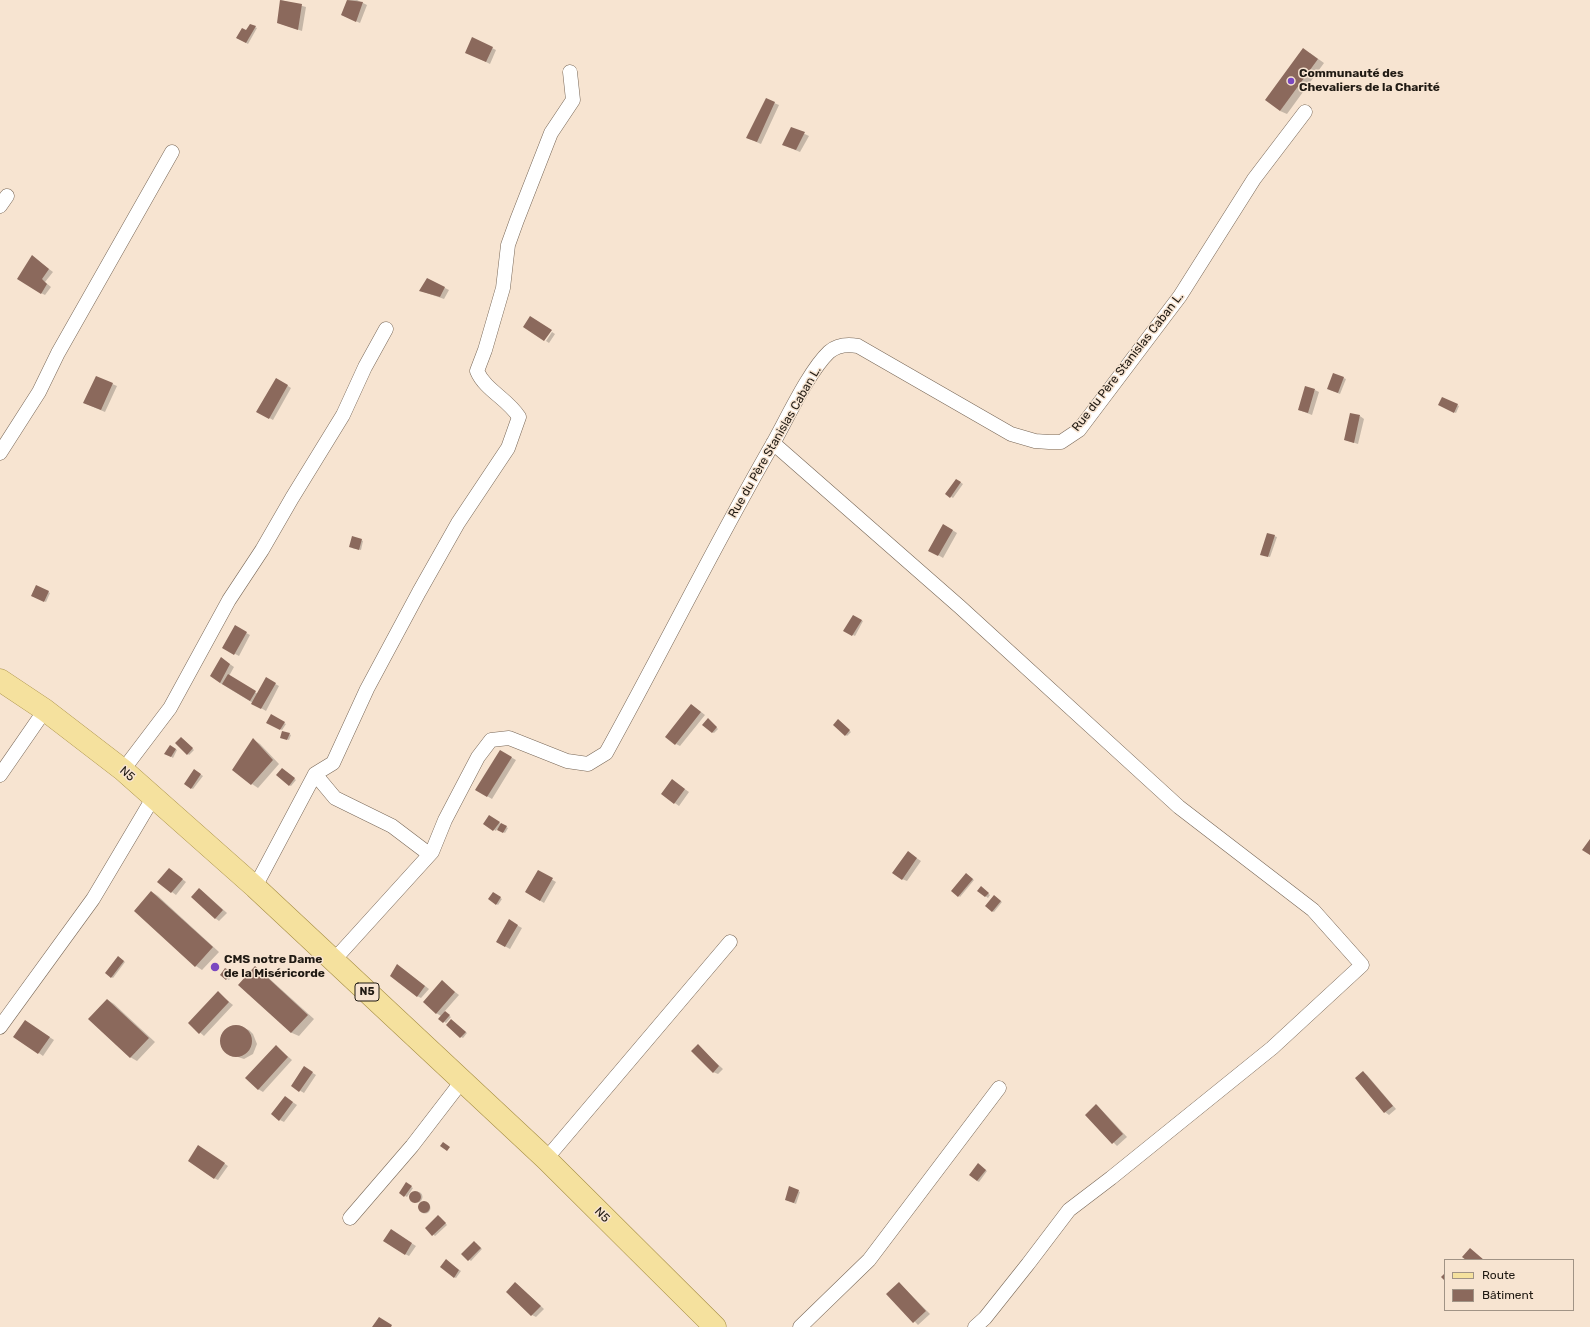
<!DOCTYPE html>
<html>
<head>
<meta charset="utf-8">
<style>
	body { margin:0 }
	#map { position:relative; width:1590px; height:1327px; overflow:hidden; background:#f7e4d1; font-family:Rubik,sans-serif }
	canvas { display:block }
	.legend { position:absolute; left:1444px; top:1259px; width:130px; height:52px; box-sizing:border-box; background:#f7e4d1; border:1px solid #a19385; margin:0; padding:5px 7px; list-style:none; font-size:12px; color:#201a13 }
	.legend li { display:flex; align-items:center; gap:8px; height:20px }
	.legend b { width:20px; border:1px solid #a19385 }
</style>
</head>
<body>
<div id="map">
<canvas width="1590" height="1327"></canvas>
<ul class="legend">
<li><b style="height:5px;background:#f5e19e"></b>Route</li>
<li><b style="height:11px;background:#8b695c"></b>Bâtiment</li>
</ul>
</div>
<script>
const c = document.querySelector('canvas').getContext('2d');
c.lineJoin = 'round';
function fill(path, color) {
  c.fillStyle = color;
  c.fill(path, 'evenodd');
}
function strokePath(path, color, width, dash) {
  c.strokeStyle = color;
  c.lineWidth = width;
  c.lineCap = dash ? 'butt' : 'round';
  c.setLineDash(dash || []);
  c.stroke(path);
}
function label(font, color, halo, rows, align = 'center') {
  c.font = font + ' Rubik,sans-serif';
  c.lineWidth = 3;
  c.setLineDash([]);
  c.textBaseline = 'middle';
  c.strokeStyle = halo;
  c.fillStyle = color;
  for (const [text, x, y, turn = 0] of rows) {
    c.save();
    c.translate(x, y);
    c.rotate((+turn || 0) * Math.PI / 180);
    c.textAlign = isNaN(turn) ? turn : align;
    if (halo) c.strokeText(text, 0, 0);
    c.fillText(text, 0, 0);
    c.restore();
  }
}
fill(new Path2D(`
	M281 0 306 7 302 31 278 23Z
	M348 0H357L367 5 360 23 342 15Z
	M251 25 257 28 248 44 237 38 247 31Z
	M492 48 496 50 490 64 470 54Z
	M1310 53 1324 63 1287 114 1280 111Z
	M767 100 779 105 761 144 747 138Z
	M792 128 809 136 800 152 788 147Z
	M33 257 53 272 45 282 51 287 45 295 41 293Z
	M427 279 449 290 444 299 421 291Z
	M552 332 555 334 549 343 546 341Z
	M1334 374 1346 379 1340 394 1330 390Z
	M96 377 117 386 105 412 84 403Z
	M277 379 291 388 273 420 257 411Z
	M1315 390 1319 392 1312 415 1299 410Z
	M1443 398 1459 406 1456 413 1440 405Z
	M1360 416 1364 419 1358 444 1345 440Z
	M957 480 963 484 953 498 947 494Z
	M944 525 957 533 943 558 930 550Z
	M1268 534 1277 537 1270 557 1263 555Z
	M361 540 363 541 361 550 352 548Z
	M37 586 50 593 46 602 32 596Z
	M853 616 863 621 855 636 845 631Z
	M235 627 250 635 239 656 224 648Z
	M221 658 234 667 229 676 258 694 266 679 279 686 266 711 220 683Z
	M692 705 705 715 680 746 676 744Z
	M271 716 286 724 282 730 268 722Z
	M710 721 718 729 714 733 712 732Z
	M840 722 851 732 847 736 846 735Z
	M289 734 291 735 289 740 283 738Z
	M183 739 194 750 189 755 188 754Z
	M254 740 260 744 279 764 258 788 252 784Z
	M170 746 177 750 173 758 166 753Z
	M500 751 516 760 492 799 477 790Z
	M194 770 203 776 193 789 185 784Z
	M284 770 296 780 291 786 289 785Z
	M676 783 689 792 679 806 662 794Z
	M489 817 508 828 505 833 497 829 496 831 484 824Z
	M912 855 921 861 907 881 902 879Z
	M169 869 186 882 176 895 172 892Z
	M538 871 556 882 544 903 526 892Z
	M968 875 974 880 960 897 959 896Z
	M200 889 227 913 219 921 215 918Z
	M983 889 990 895 988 898 979 891Z
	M152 892 158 896 219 952 202 970 196 966Z
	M493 893 502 899 498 905 489 899Z
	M996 897 1002 902 994 912 992 911Z
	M509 921 522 928 510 949 497 942Z
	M120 958 125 962 113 978 106 973Z
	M255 968 261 971 314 1019 299 1036 292 1033 239 985Z
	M402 968 429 989 421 998 417 996Z
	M226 969 233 974 229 980 221 975Z
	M442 982 459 995 444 1012 451 1017 446 1023 439 1018 441 1016 436 1013Z
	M218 993 233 1005 204 1036 189 1023Z
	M108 1000 114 1004 155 1042 137 1061 130 1057Z
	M453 1021 467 1033 463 1038 461 1037Z
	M29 1024 54 1040 43 1056 15 1036Z
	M234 1026 249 1030 253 1034 257 1044 253 1054 244 1059 229 1054 224 1051 221 1041 225 1031Z
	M276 1046 292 1060 263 1092 258 1089Z
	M698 1046 723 1069 718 1074 713 1072Z
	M308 1070 316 1075 304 1093 292 1086Z
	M1363 1072 1367 1075 1396 1109 1389 1115 1385 1112 1356 1078Z
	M285 1097 297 1105 284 1122 280 1120Z
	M1097 1105 1127 1137 1117 1146 1086 1115Z
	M203 1149 228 1166 218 1180 214 1178Z
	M980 1166 987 1171 979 1182 977 1181Z
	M406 1184 413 1188 407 1197 400 1193Z
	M798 1191 800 1192 796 1204 786 1200Z
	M411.5 1197a5.5 5.5 0 1 1 11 0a5.5 5.5 0 1 1-11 0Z
	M419.5 1208a5.5 5.5 0 1 1 11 0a5.5 5.5 0 1 1-11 0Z
	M440 1217 447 1225 435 1236 426 1228Z
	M395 1233 416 1246 409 1256 405 1254Z
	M476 1243 482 1249 471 1261 463 1254Z
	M448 1262 461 1271 456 1278 454 1277Z
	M516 1283 544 1309 536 1317 532 1315Z
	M899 1283 930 1314 918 1325 888 1294Z`), '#0003');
fill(new Path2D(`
	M280 0 302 4 298 30 277 23Z
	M347 0 363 2 356 22 341 15Z
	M250 24 256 26 246 43 236 38 242 28 246 30Z
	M472 37 493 47 486 62 465 53Z
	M1303 48 1318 59 1280 111 1265 100Z
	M766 98 775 102 757 142 746 138Z
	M791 127 805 132 796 150 782 145Z
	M32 255 49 269 42 279 47 284 41 294 17 279Z
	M427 278 445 287 440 297 419 291Z
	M530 316 552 330 544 341 523 327Z
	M1333 373 1344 377 1338 393 1327 389Z
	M96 376 113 383 101 410 83 403Z
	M276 378 288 385 269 419 256 412Z
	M1305 386 1315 389 1308 413 1298 410Z
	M1442 397 1458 404 1454 413 1438 405Z
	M1350 413 1360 415 1354 443 1344 440Z
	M956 479 961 482 950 498 945 494Z
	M943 524 953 530 938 556 928 551Z
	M1267 533 1275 535 1268 557 1260 555Z
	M352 536 362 539 359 550 349 547Z
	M36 585 49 591 44 602 31 596Z
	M853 615 862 620 852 636 843 631Z
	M235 625 247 632 234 655 222 648Z
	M221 657 230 664 220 683 210 676Z
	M228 674 256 691 250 701 222 684Z
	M266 677 276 683 261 709 251 704Z
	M691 704 701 712 675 745 665 737Z
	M271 714 285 722 280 730 266 723Z
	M708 718 717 727 712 733 702 725Z
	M838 719 850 730 845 736 833 725Z
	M282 731 290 733 287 740 280 738Z
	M181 737 193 748 187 755 175 743Z
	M253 738 273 760 251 785 232 770Z
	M170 745 176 749 171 757 164 754Z
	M500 750 512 757 487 797 475 790Z
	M282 768 295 778 289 786 276 775Z
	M194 769 201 774 191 789 184 784Z
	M672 779 685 789 674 804 661 794Z
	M489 815 500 822 493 831 483 824Z
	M501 823 507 826 503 833 497 830Z
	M1590 839V855L1582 850Z
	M908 851 917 858 902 880 892 873Z
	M169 868 183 879 171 893 157 882Z
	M538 870 553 878 540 901 525 892Z
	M966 873 973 879 958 897 951 891Z
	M981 886 989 893 985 897 977 891Z
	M199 888 223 910 215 919 191 897Z
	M151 891 213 947 195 967 134 911Z
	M493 892 501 897 496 905 488 899Z
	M994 895 1001 901 992 912 985 906Z
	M509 919 518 925 505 947 496 942Z
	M118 956 124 961 111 978 105 973Z
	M397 964 425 986 417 997 390 976Z
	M255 966 308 1015 291 1033 238 985Z
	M225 968 232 972 226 980 220 975Z
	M442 980 455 992 436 1014 423 1002Z
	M218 991 229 1002 199 1034 188 1023Z
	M107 999 149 1038 130 1058 88 1019Z
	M445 1011 450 1015 443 1023 438 1019Z
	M451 1019 466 1032 460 1038 446 1025Z
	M25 1020 50 1037 38 1054 13 1037Z
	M220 1041a16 16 0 1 1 32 0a16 16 0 1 1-32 0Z
	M698 1044 719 1066 713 1073 691 1051Z
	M276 1045 288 1057 258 1090 245 1078Z
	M304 1066 313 1072 299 1092 291 1086Z
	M1363 1071 1393 1106 1384 1113 1355 1078Z
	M285 1096 293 1102 279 1121 271 1114Z
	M1096 1104 1123 1134 1112 1144 1085 1115Z
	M443 1142 450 1147 447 1151 440 1146Z
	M198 1145 225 1163 214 1179 188 1161Z
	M978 1163 986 1170 977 1181 969 1175Z
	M406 1182 412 1186 404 1197 399 1193Z
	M789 1186 799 1190 794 1203 785 1200Z
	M409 1197a6 6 0 1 1 12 0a6 6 0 1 1-12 0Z
	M418 1207a6 6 0 1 1 12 0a6 6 0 1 1-12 0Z
	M438 1215 446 1223 432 1236 425 1228Z
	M391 1229 412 1243 405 1255 383 1241Z
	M474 1241 481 1248 468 1261 461 1254Z
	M1470 1248 1484 1260H1466L1462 1257Z
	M446 1259 459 1270 454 1278 440 1267Z
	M1445 1273V1281L1441 1277Z
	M515 1282 541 1306 531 1316 506 1292Z
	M899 1282 926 1311 913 1323 886 1294Z
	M379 1317 392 1325 391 1327H372Z`), '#8b695c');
const minor = new Path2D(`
	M0 206 7 196
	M773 443 960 607 1179 807 1313 910 1362 965 1272 1048 1111 1178 1069 1210 1028 1264 985 1318 975 1327
	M0 453 39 392 58 353 172 152
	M123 770 170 708 229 600 262 550 292 498 343 415 365 367 386 329
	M315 774 335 798 392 826 429 854
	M0 775 45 710
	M255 887 315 774 333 763 367 689 419 592 458 523 508 448 519 417C508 399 485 390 477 371L485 350 503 288 508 245 517 220 551 133 573 100 570 72
	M334 960 432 852 445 820 478 757 491 740 509 738 567 761 588 764 606 753C662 652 713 548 771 447 786 421 808 372 829 352 837 345 847 344 858 346L1011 434 1035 441 1049 442H1061L1079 430 1180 296 1254 179 1305 112
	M0 1027 93 899 153 798
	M546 1159 730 942
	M350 1218 412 1146 462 1081
	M800 1327 869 1260 999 1088`);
const primary = new Path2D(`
	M0 680 45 710 123 770 255 887 546 1159 715 1327`);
strokePath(minor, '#776656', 15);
strokePath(primary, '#a68e44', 23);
strokePath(minor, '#fff', 14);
strokePath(primary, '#f5e19e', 22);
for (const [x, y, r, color] of [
	[1291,81,4,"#7a48c0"],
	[215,967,5,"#7a48c0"]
]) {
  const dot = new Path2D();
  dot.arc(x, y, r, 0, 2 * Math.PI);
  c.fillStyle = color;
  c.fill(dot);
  strokePath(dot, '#f7e4d1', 1.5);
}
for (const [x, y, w] of [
	[367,992,24]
]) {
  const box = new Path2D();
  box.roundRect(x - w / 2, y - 9, w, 18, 3);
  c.fillStyle = '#f7e4d1';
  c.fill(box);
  strokePath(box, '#201a13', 1);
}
label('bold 11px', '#201a13', null, [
	["N5",367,992]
]);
label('bold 12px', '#201a13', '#f7e4d1', [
	["Communauté des",1299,74],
	["Chevaliers de la Charité",1299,88],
	["CMS notre Dame",224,960],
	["de la Miséricorde",224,974]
], 'left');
label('12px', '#201a13', '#f7e4d1', [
	["Rue du Père Stanislas Caban L.",1128,362,-52],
	["Rue du Père Stanislas Caban L.",775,442,-60],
	["N5",127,774,41],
	["N5",602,1215,45]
]);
</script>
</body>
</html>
